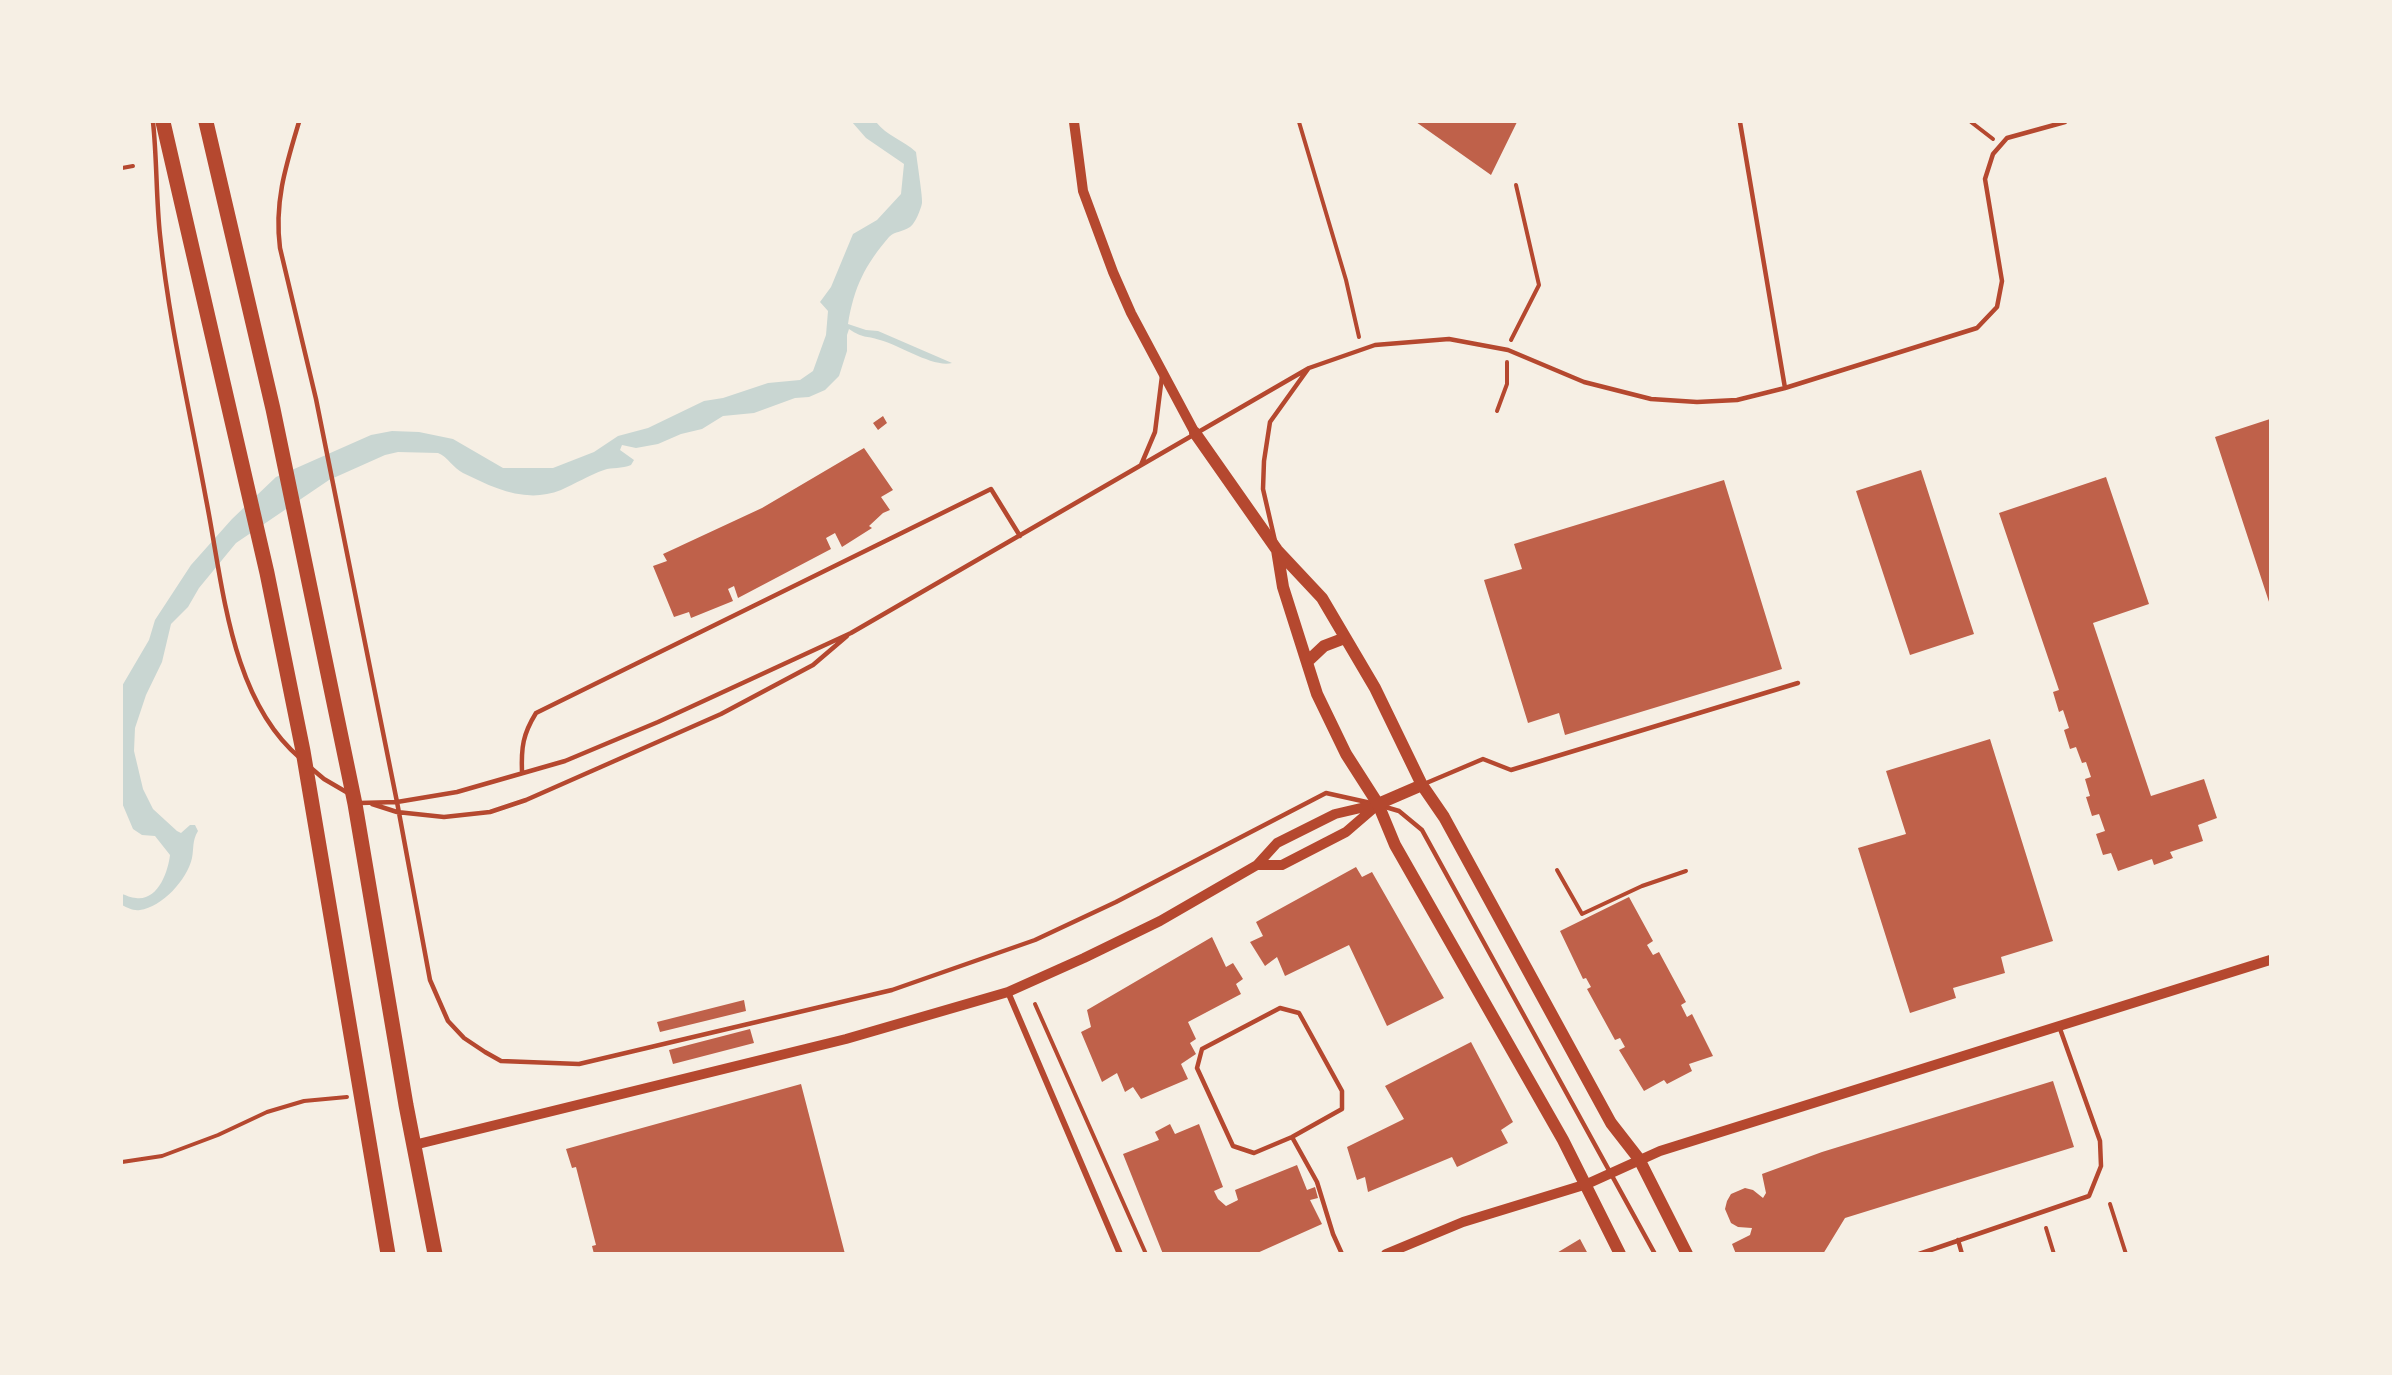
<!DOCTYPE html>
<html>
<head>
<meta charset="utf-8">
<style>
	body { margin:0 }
	#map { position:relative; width:2392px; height:1375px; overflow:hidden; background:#f6efe4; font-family:"Libre Baskerville",serif }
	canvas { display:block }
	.frame { position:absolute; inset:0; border:123px solid #f6efe4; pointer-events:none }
</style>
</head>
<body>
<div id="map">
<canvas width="2392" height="1375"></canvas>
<div class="frame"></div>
</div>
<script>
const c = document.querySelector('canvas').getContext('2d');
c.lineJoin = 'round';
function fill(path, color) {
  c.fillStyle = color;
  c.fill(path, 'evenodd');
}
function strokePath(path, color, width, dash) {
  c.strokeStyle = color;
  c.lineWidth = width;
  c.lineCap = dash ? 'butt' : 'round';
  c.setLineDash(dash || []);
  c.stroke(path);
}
fill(new Path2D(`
	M852 122H876C887 136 903 140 916 152 917 161 923 199 922 203 921 209 915 224 910 227 903 232 895 231 889 237 865 265 854 287 848 324L866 330 878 331 952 363C934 368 899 345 880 340 865 335 864 339 849 329L847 335V351L839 376 825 390 809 397 795 398 754 413 723 416 702 429 681 434 658 444 636 448 622 445 620 450 634 460 631 465C622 469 612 467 604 470 589 475 575 484 561 490 526 504 494 488 463 473 453 468 448 457 438 453L398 452 385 455 329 480 236 543 199 588 188 607 171 624 162 662 146 695 135 728 134 751 143 789 153 809 177 831 181 833 190 825H195L198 831C192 841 194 848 192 858 187 880 162 907 140 910 133 911 128 908 122 905V894C126 895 131 898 136 898 158 901 168 872 170 855L155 836 142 835 133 829 122 803V686L149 640 155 620 191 565 232 519 276 477 371 435 392 431 419 432 453 439 503 468H553L594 452 618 436 648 428 704 401 723 398 768 383 800 380 813 371 826 335 828 311 820 302 831 287 853 234 877 220 901 194 904 164 866 138Z`), '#c9d6d2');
fill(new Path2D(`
	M1416 122H1517L1491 175Z
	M883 416 887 423 878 430 873 423Z
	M2270 419V605L2215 437Z
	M864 448 893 490 881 497 890 510 883 513 869 526 872 528 842 547 835 533 826 538 831 549 738 598 734 586 728 589 733 601 691 618 689 612 674 617 653 566 667 561 663 554 762 508Z
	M1921 470 1974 634 1910 655 1856 491Z
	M2106 477 2149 604 2093 623 2151 796 2204 779 2217 818 2198 825 2203 841 2170 852 2173 858 2154 865 2152 859 2118 871 2111 853 2103 855 2096 834 2105 831 2099 814 2092 816 2086 797 2090 796 2085 779 2091 777 2086 762 2082 763 2076 747 2070 749 2064 730 2069 728 2063 710 2059 712 2053 692 2059 690 1999 513Z
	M1724 480 1782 669 1565 735 1559 713 1528 723 1484 580 1522 569 1514 544Z
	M1990 739 2053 941 2001 957 2005 973 1953 988 1956 998 1910 1013 1858 848 1906 834 1886 771Z
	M1356 867 1362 877 1372 872 1444 998 1387 1026 1349 945 1285 976 1277 957 1265 966 1250 942 1263 936 1256 922Z
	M1629 897 1653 941 1647 945 1653 955 1659 952 1686 1002 1681 1005 1687 1017 1692 1014 1713 1056 1689 1064 1692 1071 1667 1084 1664 1080 1644 1091 1619 1050 1625 1047 1620 1038 1615 1040 1587 989 1591 987 1586 978 1583 979 1560 931Z
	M1212 937 1226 967 1233 963 1243 979 1236 984 1241 994 1188 1022 1196 1039 1190 1043 1196 1054 1181 1064 1188 1079 1141 1099 1133 1087 1125 1092 1117 1073 1102 1082 1081 1032 1091 1027 1087 1010Z
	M744 1000 746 1011 660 1032 657 1022Z
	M750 1029 754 1043 673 1064 669 1050Z
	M1471 1042 1513 1122 1501 1130 1508 1143 1457 1167 1452 1157 1368 1192 1365 1177 1357 1180 1347 1147 1404 1119 1385 1086Z
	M2053 1081 2074 1147 1845 1218 1823 1254H1736L1732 1244 1750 1235 1752 1228 1738 1227 1731 1223 1725 1209 1727 1201 1731 1194 1745 1188 1753 1190 1763 1198 1766 1193 1762 1174 1822 1152Z
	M801 1084 845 1254H594L592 1246 596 1245 576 1167 572 1168 566 1149Z
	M1170 1124 1175 1134 1199 1124 1223 1187 1214 1191 1218 1199 1226 1206 1238 1200 1235 1190 1297 1165 1307 1190 1315 1187 1318 1198 1310 1200 1322 1224 1255 1254H1163L1123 1154 1159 1140 1155 1132Z
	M1580 1239 1588 1254H1555Z`), '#bf614a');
strokePath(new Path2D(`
	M1299 122 1346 280 1359 337
	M1971 122 1993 139
	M122 168 133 166
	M1511 340 1539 285 1516 185
	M1497 411 1507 384V362
	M1557 870 1582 914 1642 886 1686 871
	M1035 1004 1146 1254
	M122 1162 162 1156 218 1135 267 1112 304 1101 347 1097
	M2110 1204 2126 1254
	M2046 1228 2054 1254`), '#b5482f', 4);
strokePath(new Path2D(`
	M153 122C157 159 156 197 160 235 169 324 190 411 206 499 223 584 230 699 300 758
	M299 122C286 165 274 202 280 248L316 399 397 802 430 980 448 1021 464 1038 485 1052 501 1061 579 1064 892 990 1035 940 1116 902 1326 793 1371 803
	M1740 122 1785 388
	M1141 465 1155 432 1162 376
	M1275 541 1263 489 1264 461 1270 422 1308 369
	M311 768 324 779 348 793
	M522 773C521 747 523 734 536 713L991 489 1020 536
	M1424 784 1483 759 1511 770 1798 683
	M359 803 397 802 457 792 565 761 658 722 851 633 1309 368 1375 345 1449 339 1508 350 1584 382 1651 399 1697 402 1737 400 1785 388 1977 328 1997 307 2002 281 1985 179 1993 154 2007 138 2065 122
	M372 804 397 812 444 817 490 812 526 800 721 714 813 665 847 636
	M1382 806 1399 811 1422 830 1655 1254
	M1280 1008 1299 1013 1342 1091V1109L1292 1137 1254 1153 1233 1146 1197 1068 1202 1049Z
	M1292 1137 1317 1182 1333 1234 1342 1254
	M1958 1240 1962 1254
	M1919 1254 2089 1196 2101 1166 2100 1141 2059 1026`), '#b5482f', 4.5);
strokePath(new Path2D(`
	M1008 992 1120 1254`), '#b5482f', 6);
strokePath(new Path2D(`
	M1074 122 1083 191 1113 272 1131 313 1195 433
	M1257 865H1282L1346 832 1375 807
	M414 1145 846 1039 1008 992 1084 958 1160 921 1257 865 1277 843 1335 814 1378 804
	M1386 1254 1463 1222 1587 1184 1660 1151 2270 960`), '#b5482f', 10);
strokePath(new Path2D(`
	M1195 433 1277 550 1322 598 1375 688 1422 785 1444 817 1611 1123 1639 1159 1687 1254
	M1277 550 1283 587 1317 694 1346 754 1378 804 1395 845 1563 1140 1620 1254
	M1307 662 1324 646 1345 638
	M1378 804 1422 785`), '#b5482f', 12);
strokePath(new Path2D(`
	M163 122 267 573 303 751 388 1254
	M206 122 273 409 355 804 406 1105 435 1254`), '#b5482f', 15);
</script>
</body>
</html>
